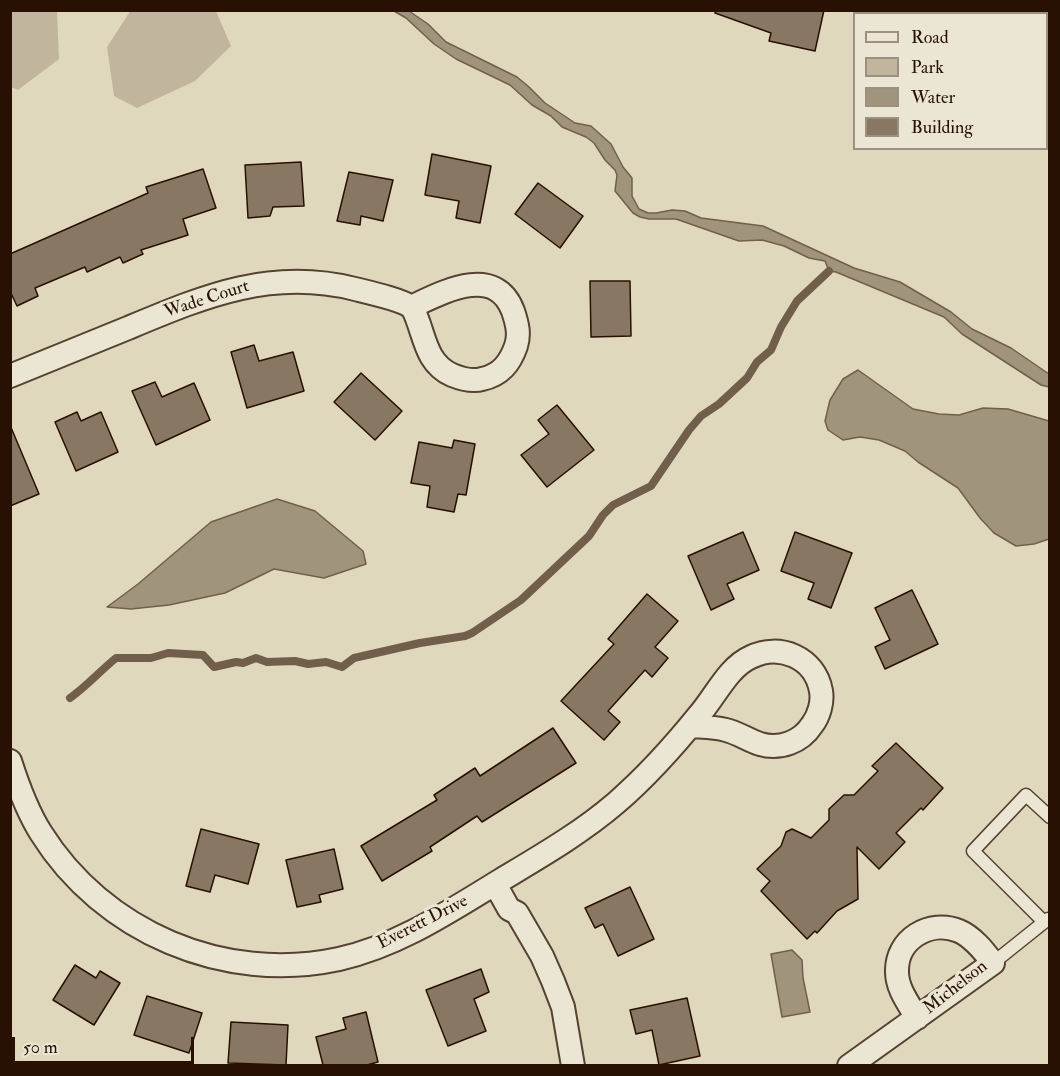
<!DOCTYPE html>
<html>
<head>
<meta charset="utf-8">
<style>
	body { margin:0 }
	#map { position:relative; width:1060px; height:1076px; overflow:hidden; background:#e0d8bd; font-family:"IM FELL Double Pica",serif }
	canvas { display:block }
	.frame { position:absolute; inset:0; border:12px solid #281002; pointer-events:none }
	.legend { position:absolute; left:853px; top:12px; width:195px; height:138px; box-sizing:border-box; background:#ebe6d4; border:2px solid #9d9080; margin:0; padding:8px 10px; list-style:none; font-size:18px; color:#281002 }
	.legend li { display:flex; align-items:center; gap:12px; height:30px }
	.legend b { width:30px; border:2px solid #9d9080 }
	.scale { position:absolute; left:12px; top:1037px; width:182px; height:27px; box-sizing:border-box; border:3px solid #281002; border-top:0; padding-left:8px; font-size:18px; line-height:21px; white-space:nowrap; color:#281002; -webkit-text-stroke:4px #ebe6d4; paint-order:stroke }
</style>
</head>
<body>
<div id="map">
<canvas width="1060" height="1076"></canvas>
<div class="frame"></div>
<ul class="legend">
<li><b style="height:8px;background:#ebe6d4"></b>Road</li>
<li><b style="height:16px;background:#c1b69d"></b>Park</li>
<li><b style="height:16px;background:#a1947d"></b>Water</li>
<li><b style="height:16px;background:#887863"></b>Building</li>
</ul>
<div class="scale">50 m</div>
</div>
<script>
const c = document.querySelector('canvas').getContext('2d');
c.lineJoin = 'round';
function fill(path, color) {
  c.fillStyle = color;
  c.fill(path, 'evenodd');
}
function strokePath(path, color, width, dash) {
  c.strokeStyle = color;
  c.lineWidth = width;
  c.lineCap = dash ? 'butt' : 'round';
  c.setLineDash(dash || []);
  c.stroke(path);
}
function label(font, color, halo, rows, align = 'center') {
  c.font = font + ' "IM FELL Double Pica",serif';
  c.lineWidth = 6;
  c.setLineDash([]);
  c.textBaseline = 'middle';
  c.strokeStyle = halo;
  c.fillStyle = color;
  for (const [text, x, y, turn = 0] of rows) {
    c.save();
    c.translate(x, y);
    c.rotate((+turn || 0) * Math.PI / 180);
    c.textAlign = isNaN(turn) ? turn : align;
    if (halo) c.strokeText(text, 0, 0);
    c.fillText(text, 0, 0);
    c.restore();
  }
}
fill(new Path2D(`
	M131 10 216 11 231 46 195 81 137 108 114 96 107 47Z
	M10 11H57L59 59 18 90 11 87Z`), '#c1b69d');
const water = new Path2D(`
	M394 11H409L428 24 446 42 517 77 529 87 545 103 575 123 591 126 611 144 623 167 632 178V196L639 209 648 213H656L672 210 685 211 701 218 763 226 854 268 900 282 951 312 972 329 1011 348 1049 374V387L1041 385 962 334 944 317 836 272 829 271 825 261 809 258 784 246 762 240 739 241 676 219H649L640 217 633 213 615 191 617 175 615 170 605 160 594 143 586 137 562 127 551 116 532 105 510 85 456 59 434 44 406 18Z
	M858 370 913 409 939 414 959 415 983 408 1008 409 1049 421V539L1034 544 1016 546 994 533 980 518 958 488 918 462 905 451 879 440 860 437 843 440 828 430 825 421 830 400 843 379Z
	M277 499 315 511 363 551 366 564 324 578 274 569 225 593 169 605 131 609 107 607 138 584 211 522Z
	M792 950 802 960 803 978 810 1012 782 1017 771 954Z`);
fill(water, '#a1947d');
strokePath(water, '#715f4c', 1.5);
strokePath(new Path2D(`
	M70 698C87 686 100 671 116 658H151L168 653 203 655 214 667 236 662 243 663 256 658 267 662 295 661 308 664 326 662 342 667 354 658 420 643 465 636 472 633 521 600 589 536 603 515 613 505 651 486 689 430 701 416 719 404 747 378 757 362 771 350 781 327 797 301 829 271`), '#715f4c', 8);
const building = new Path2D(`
	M715 10H824L815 51 769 41 771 33 715 13Z
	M432 154 491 166 480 223 456 218 459 201 425 195Z
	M301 162 304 206 273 207 270 216 248 218 245 165Z
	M203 169 216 208 183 219 188 235 141 250 143 254 123 263 120 257 87 272 85 267 35 288 38 296 17 306 10 291V254L148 193 146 187Z
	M349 172 393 180 383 221 361 216 360 225 337 221Z
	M538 183 583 216 560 248 515 214Z
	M590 281H630L631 336 591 337Z
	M254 345 259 361 293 352 304 391 247 408 231 352Z
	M361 373 402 411 375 440 334 402Z
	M155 382 162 397 194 383 210 420 156 445 132 391Z
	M557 405 594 450 547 487 521 455 549 434 538 420Z
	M77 412 81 421 101 412 118 452 76 471 55 422Z
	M10 425 39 494 10 506Z
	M454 440 475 444 466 495 458 494 454 512 427 507 430 486 411 483 419 442 452 448Z
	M743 532 759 570 727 584 734 599 711 610 688 556Z
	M795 532 852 553 831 608 808 599 814 583 781 571Z
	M912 590 938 644 885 669 875 647 890 640 875 608Z
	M647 594 678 621 655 647 668 658 652 677 645 670 608 711 620 722 604 740 561 701 614 644 608 639Z
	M553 728 576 763 482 822 477 816 430 847 432 851 382 881 361 846 437 800 434 795 475 768 480 776Z
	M896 743 943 788 923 810 921 808 896 833 905 842 879 869 857 847 858 899 837 911 817 933 815 931 807 939 761 891 770 881 757 869 781 846 786 832 792 829 811 838 829 820V809L844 795H854L878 771 872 766Z
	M201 829 259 844 248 884 215 875 210 892 186 886Z
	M334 849 343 889 319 895 321 902 297 907 286 860Z
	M630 887 654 939 618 956 603 924 595 928 585 908Z
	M75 965 96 978 100 971 120 983 94 1025 53 1000Z
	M481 969 489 992 474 999 486 1031 448 1046 426 990Z
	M147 996 202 1013 189 1053 134 1035Z
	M687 998 700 1056 659 1065 652 1030 636 1034 630 1010Z
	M366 1012 378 1062 367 1065H323L316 1037 346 1029 343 1018Z
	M231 1022 288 1025 286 1065 228 1063Z`);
fill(building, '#887863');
strokePath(building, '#281002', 1.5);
const lane = new Path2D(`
	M1044 922 973 851 1026 795 1050 817
	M993 963 1048 919`);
const street = new Path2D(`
	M10 376C50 360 89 344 128 328 205 296 270 268 355 289 367 292 403 300 411 307 415 311 417 319 419 324 426 345 430 365 452 375 462 379 472 382 482 379 501 375 510 363 516 346 520 334 517 323 513 311 495 263 441 293 411 307
	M10 761C18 786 27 811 41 833 103 932 224 984 339 959 398 946 450 911 501 880 541 856 581 833 616 803 646 777 674 746 699 715 715 697 728 667 751 657 779 643 815 657 821 691 823 702 819 716 812 725 801 742 780 750 760 744 748 740 738 733 726 730 715 727 702 727 690 726
	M495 884 509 909 517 913 542 956 553 981 563 1007 573 1066
	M849 1066 993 963C984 951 973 937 959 931 930 919 896 939 897 972 897 989 909 1004 917 1018`);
strokePath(lane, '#564231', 15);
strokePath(street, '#564231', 26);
strokePath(lane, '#ebe6d4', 12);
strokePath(street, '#ebe6d4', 22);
label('18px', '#281002', '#ebe6d4', [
	["Wade Court",207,300,-18],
	["Everett Drive",423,923,-27],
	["Michelson",956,988,-38]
]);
</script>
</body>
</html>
